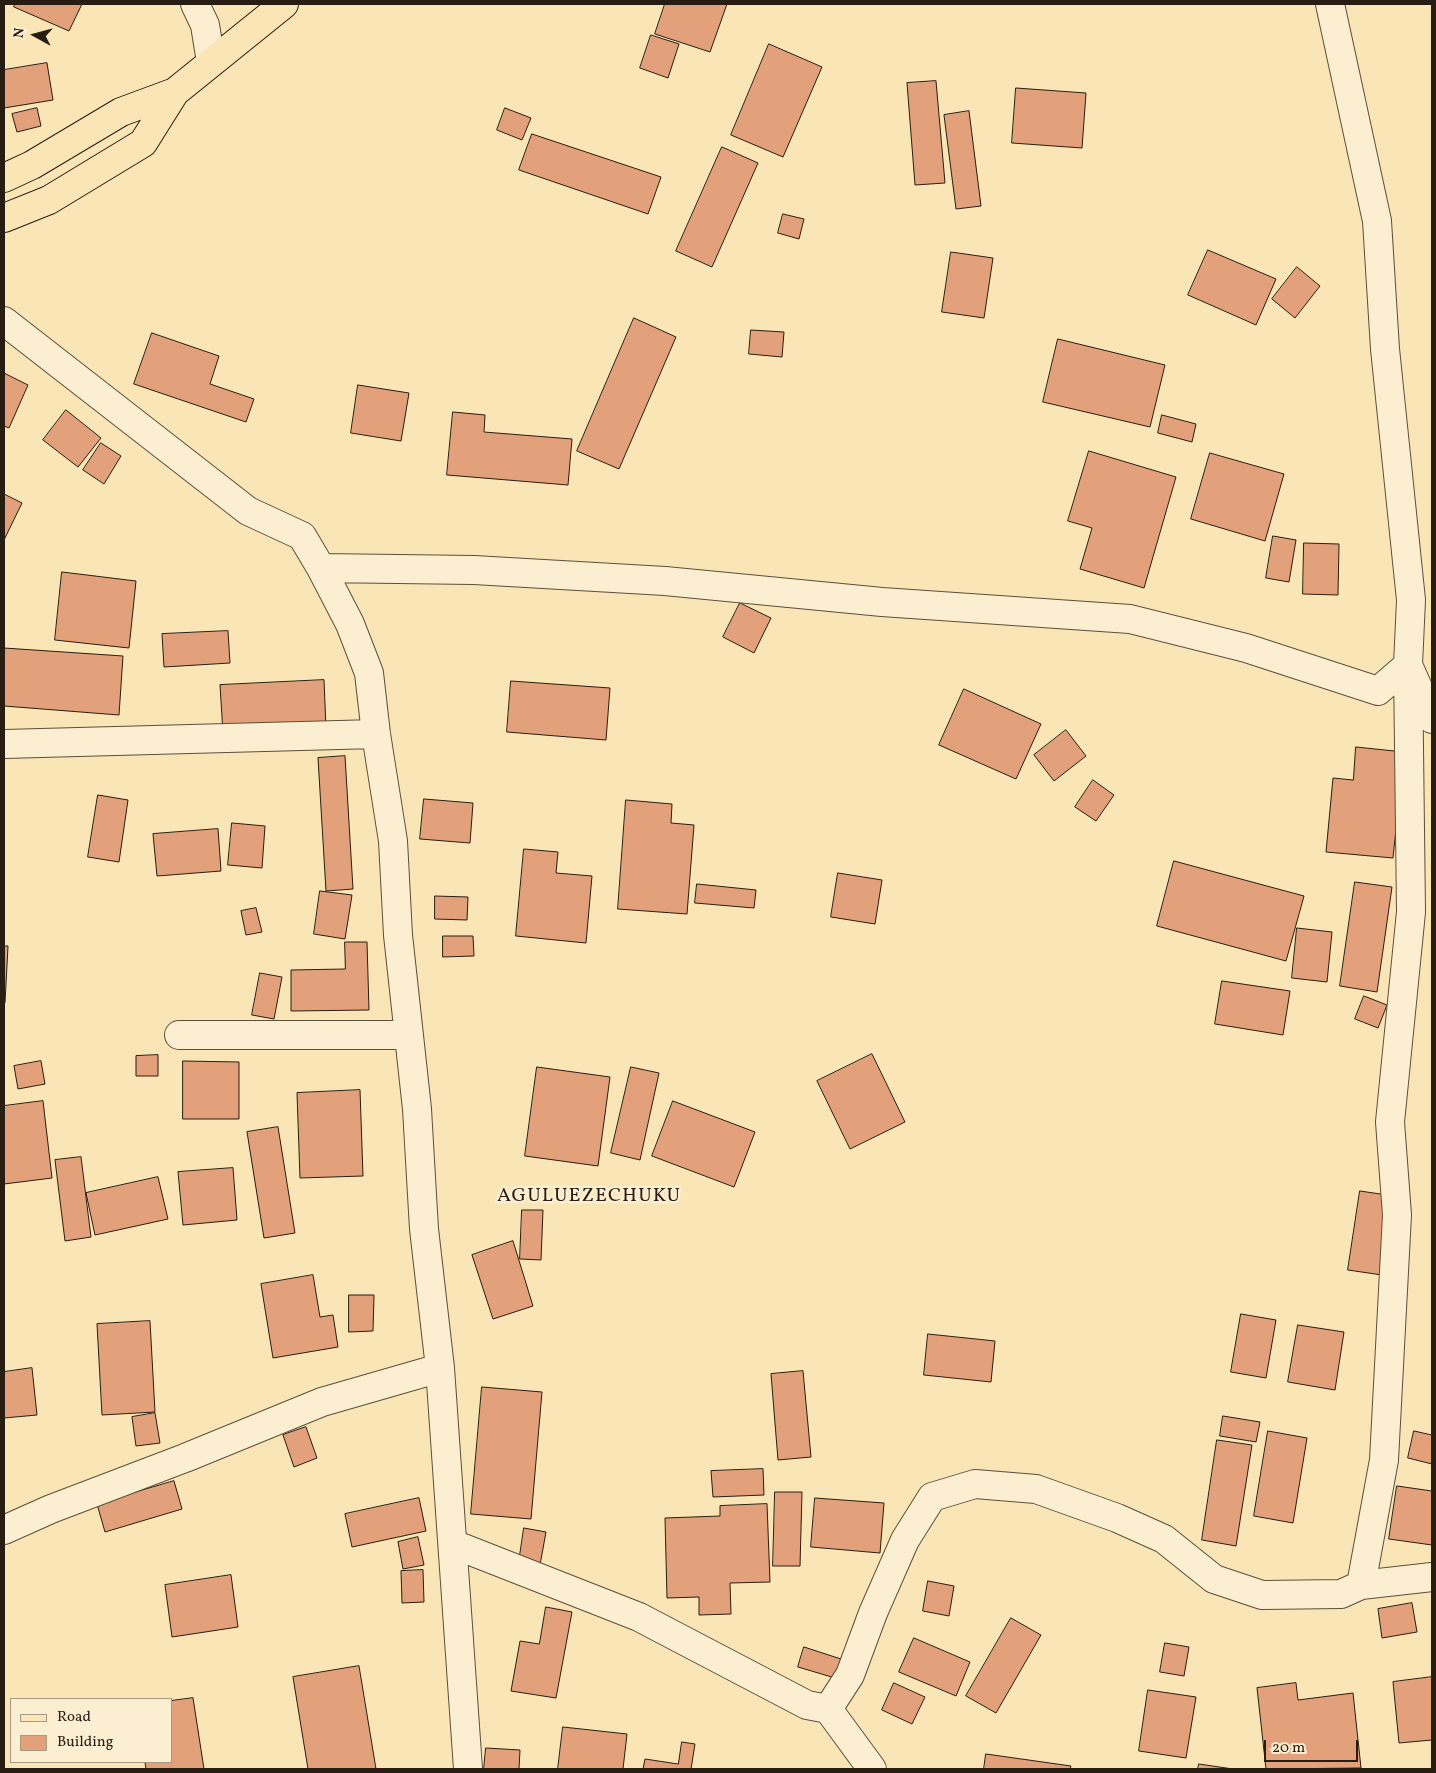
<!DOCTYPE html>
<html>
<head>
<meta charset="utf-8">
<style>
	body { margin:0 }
	#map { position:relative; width:1436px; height:1773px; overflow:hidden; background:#fae5b6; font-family:Vollkorn,serif }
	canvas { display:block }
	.frame { position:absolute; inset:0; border:5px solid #281d12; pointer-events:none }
	.legend { position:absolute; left:10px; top:1698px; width:162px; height:65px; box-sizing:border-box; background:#fceed0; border:1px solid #a79a84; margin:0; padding:6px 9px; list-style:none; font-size:15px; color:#281d12 }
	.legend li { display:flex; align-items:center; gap:10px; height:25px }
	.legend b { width:25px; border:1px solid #a79a84 }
	.north { position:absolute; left:10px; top:10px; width:50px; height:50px; -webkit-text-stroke:4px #fceed0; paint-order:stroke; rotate:277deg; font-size:14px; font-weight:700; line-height:20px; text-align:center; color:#281d12 }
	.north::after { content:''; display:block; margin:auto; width:18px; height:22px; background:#281d12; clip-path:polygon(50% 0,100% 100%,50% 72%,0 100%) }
	.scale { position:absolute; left:1264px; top:1740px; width:94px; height:22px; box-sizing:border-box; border:2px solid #281d12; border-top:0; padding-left:6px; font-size:15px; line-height:18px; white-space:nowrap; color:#281d12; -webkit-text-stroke:4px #fceed0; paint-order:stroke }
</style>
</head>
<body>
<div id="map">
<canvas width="1436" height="1773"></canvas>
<div class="frame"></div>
<ul class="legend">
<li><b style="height:6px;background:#fae5b6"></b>Road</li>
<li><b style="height:14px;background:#e2a17b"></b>Building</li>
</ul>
<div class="north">N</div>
<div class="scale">20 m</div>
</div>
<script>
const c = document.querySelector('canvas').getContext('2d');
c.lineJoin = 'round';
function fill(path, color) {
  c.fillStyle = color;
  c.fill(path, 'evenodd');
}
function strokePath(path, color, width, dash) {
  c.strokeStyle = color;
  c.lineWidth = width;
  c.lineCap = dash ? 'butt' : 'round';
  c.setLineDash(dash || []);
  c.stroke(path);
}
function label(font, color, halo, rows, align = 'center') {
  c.font = font + ' Vollkorn,serif';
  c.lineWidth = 5;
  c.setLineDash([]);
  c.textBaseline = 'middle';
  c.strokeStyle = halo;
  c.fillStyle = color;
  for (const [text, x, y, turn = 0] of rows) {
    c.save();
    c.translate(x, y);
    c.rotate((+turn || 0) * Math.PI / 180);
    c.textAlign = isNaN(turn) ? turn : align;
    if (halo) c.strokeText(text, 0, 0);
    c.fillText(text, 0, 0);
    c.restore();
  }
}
const building = new Path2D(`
	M15 4H82L69 31 14 7Z
	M665 4H727L710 52 655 34Z
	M651 35 679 44 668 78 640 68Z
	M769 44 822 67 783 157 731 135Z
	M47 63 53 100 4 108V70Z
	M936 81 945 183 915 185 907 83Z
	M1016 88 1086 93 1082 148 1012 143Z
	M37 108 41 126 17 132 12 114Z
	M505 108 531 118 522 140 497 130Z
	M969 111 981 206 956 209 944 115Z
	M532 134 661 177 648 214 519 170Z
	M722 147 758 163 712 267 676 251Z
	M783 214 804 219 799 239 778 233Z
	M1208 250 1276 279 1256 325 1188 295Z
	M951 252 993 258 984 318 942 312Z
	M1297 267 1320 286 1295 318 1272 299Z
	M634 318 676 337 619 469 577 451Z
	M751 330 784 332 782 357 749 354Z
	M152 333 219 356 210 384 254 399 246 422 134 384Z
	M1058 339 1165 365 1150 427 1043 402Z
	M4 373 28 385 9 428 4 426Z
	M358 385 409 393 401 441 351 433Z
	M66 410 101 438 78 467 43 440Z
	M453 412 485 415 484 432 572 439 568 485 447 475Z
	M1162 415 1196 424 1192 442 1158 433Z
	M101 443 121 456 104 484 83 470Z
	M1089 451 1176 477 1144 588 1080 569 1092 528 1068 521Z
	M1210 453 1284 474 1265 541 1191 519Z
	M4 494 22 503 4 540Z
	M1273 536 1296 540 1289 582 1266 578Z
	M1304 543 1339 544 1338 595 1303 594Z
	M62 572 136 581 129 648 55 640Z
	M740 603 771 618 754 653 723 637Z
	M228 631 230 663 164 667 162 634Z
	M4 648 123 656 119 715 4 706Z
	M324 680 326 728 223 733 220 685Z
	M511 681 610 688 606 740 507 732Z
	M964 689 1041 724 1016 779 939 745Z
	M1066 730 1086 756 1054 781 1034 755Z
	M1356 747 1404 752 1393 858 1326 852 1333 778 1353 780Z
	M345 756 353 889 326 891 318 758Z
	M1093 780 1114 795 1096 821 1075 807Z
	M98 795 128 800 119 862 88 857Z
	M424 799 473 803 470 843 420 839Z
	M626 800 672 804 671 823 694 825 687 914 618 909Z
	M232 823 265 826 262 868 228 865Z
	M218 829 221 871 157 876 153 834Z
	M524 849 558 852 556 873 592 876 586 943 516 936Z
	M1174 861 1304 896 1286 961 1157 926Z
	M838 873 882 880 875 924 831 917Z
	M1355 882 1392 887 1377 992 1340 986Z
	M697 884 756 890 754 908 695 903Z
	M320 891 352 895 345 939 314 934Z
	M435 896 468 897 467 920 435 919Z
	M256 908 262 932 246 935 241 911Z
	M1297 928 1332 932 1327 982 1292 978Z
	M443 936H473L474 956 443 957Z
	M345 942H367L369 1010 291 1011V970L345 969Z
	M4 946H8L5 1003H4Z
	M260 973 282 977 274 1019 252 1015Z
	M1222 981 1290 991 1283 1035 1215 1024Z
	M1364 996 1387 1005 1378 1028 1355 1019Z
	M872 1054 905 1122 850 1149 817 1081Z
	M158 1055V1076H136V1056Z
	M41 1061 45 1084 18 1089 14 1066Z
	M183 1061 239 1062V1119H183Z
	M537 1067 610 1077 598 1166 525 1156Z
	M631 1067 659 1073 640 1160 611 1153Z
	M360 1090 363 1176 300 1178 297 1093Z
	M43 1101 52 1178 4 1184V1106Z
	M673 1101 755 1132 734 1187 652 1156Z
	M278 1127 295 1233 264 1238 247 1132Z
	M81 1157 91 1237 65 1241 55 1160Z
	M233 1168 237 1220 183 1225 178 1172Z
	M158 1177 168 1219 95 1235 86 1193Z
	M1360 1191 1394 1196 1382 1275 1348 1270Z
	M522 1210H543L541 1260 520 1259Z
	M513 1241 533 1306 493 1319 472 1255Z
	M313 1275 320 1317 333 1315 338 1347 273 1358 261 1284Z
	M349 1295H374L373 1331 349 1332Z
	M1241 1314 1276 1320 1266 1378 1231 1372Z
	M150 1321 155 1412 102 1415 97 1324Z
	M1298 1325 1344 1332 1335 1390 1288 1382Z
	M928 1334 995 1341 991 1382 924 1375Z
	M32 1368 37 1415 4 1418V1372Z
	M803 1371 811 1457 778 1460 771 1374Z
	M482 1387 542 1392 531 1519 471 1514Z
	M155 1413 160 1443 136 1446 132 1417Z
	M1223 1416 1260 1422 1256 1442 1220 1436Z
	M306 1427 317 1458 294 1467 283 1435Z
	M1268 1431 1307 1438 1293 1523 1254 1516Z
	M1414 1431 1432 1435V1464L1408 1458Z
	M1217 1440 1252 1445 1236 1546 1202 1540Z
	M763 1469 764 1495 713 1497 711 1471Z
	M174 1481 182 1509 105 1532 97 1504Z
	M1397 1486 1432 1491V1545L1389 1539Z
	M775 1492H802L800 1566H773Z
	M419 1498 426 1531 352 1547 345 1514Z
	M815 1498 884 1503 880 1553 811 1547Z
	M767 1504 770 1582 730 1583 731 1614 699 1615V1597L667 1598 665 1518 720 1516V1506Z
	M524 1528 546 1532 540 1565 519 1562Z
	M418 1537 424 1565 403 1569 398 1542Z
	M423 1570 424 1602 402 1603 401 1571Z
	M231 1575 238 1627 172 1637 165 1585Z
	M928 1581 954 1586 949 1616 923 1611Z
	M1412 1603 1417 1632 1382 1638 1378 1609Z
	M546 1607 572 1612 556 1698 511 1691 520 1641 539 1644Z
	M1011 1618 1041 1635 996 1713 966 1696Z
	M914 1638 970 1662 956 1696 899 1672Z
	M1165 1643 1189 1647 1184 1676 1160 1672Z
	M804 1647 841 1659 835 1678 798 1667Z
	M359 1666 376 1769H308L293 1677Z
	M1432 1677V1740L1399 1743 1393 1682Z
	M894 1683 925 1697 912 1724 882 1710Z
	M1296 1683 1298 1700 1353 1693 1361 1768 1266 1769 1257 1688Z
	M1148 1690 1196 1697 1186 1758 1139 1751Z
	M193 1698 204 1769H146L145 1762H171V1701Z
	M563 1727 627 1734 623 1769H558Z
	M682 1742 695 1744 691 1769H643L645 1759 678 1764Z
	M486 1748 520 1750 519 1769H484Z
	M986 1754 1071 1766 1070 1769H984Z
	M1199 1764 1233 1769H1198Z`);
fill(building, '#e2a17b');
strokePath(building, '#281d12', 1);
const minor = new Path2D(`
	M195 4 205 25 211 62
	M1330 4 1377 221 1385 349 1411 600 1408 665 1411 912 1390 1122 1397 1215 1384 1460 1361 1585
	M4 321 248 511 302 536 321 568 350 624 369 673 376 734 393 841 398 935 417 1109 424 1229 440 1368 468 1769
	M321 568 474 570 665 581 882 602 1130 619 1246 648 1378 691 1408 665 1432 719
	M4 744 376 734
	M179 1035H409
	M4 1530 51 1509 185 1458 322 1402 440 1368
	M453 1544 639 1617 807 1705 828 1709 850 1675 873 1613 905 1540 932 1497 975 1484 1036 1489 1117 1518 1164 1539 1214 1579 1262 1595 1341 1594 1361 1585 1432 1577
	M828 1709 872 1769`);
const major = new Path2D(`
	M4 178 32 165 121 112 175 92 284 4
	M4 218 49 200 143 143 175 92`);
strokePath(minor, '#5c4f3b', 30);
strokePath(major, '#281d12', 30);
strokePath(minor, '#fceed0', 28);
strokePath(major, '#fae5b6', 28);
c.letterSpacing = '1px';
label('20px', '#281d12', '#fceed0', [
	["AGULUEZECHUKU",589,1197]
]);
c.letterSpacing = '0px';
</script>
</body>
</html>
